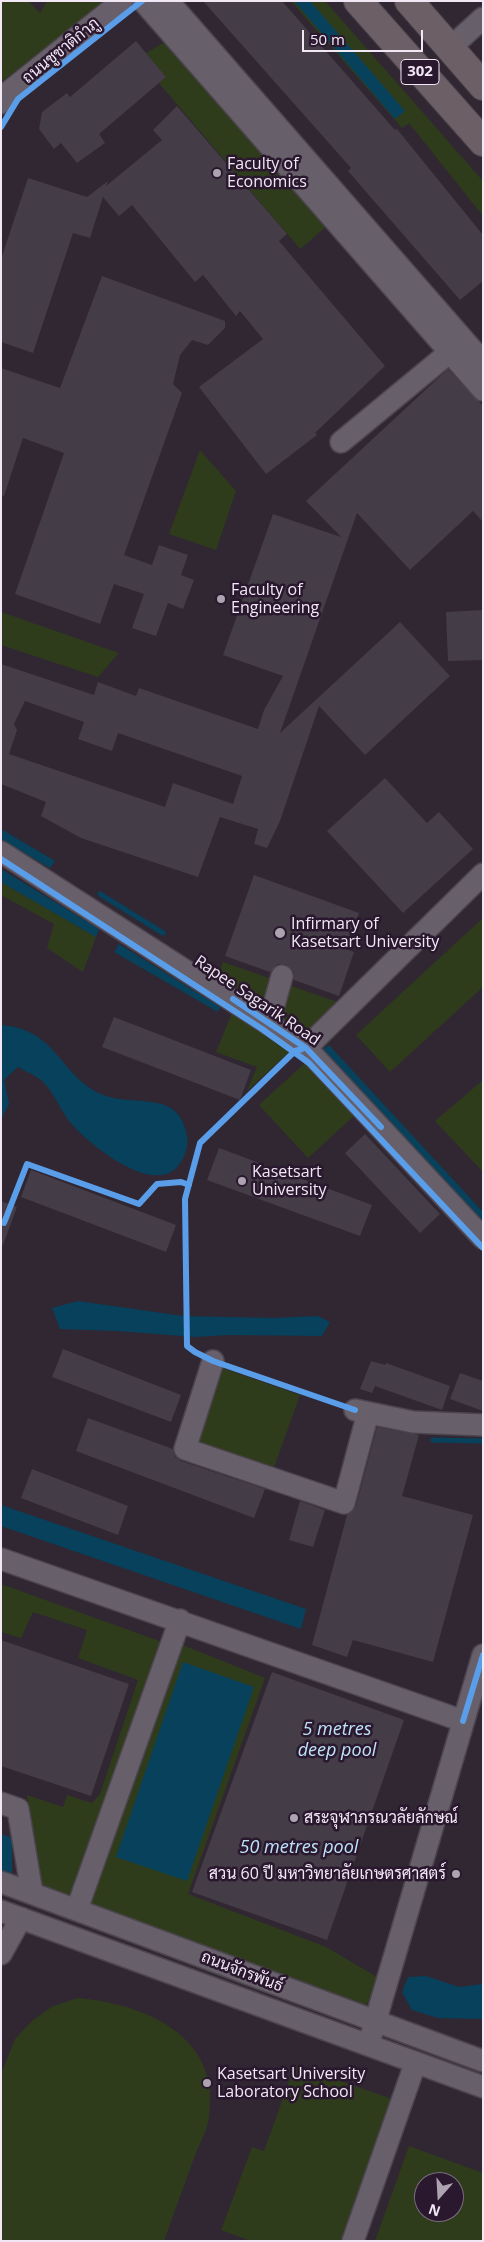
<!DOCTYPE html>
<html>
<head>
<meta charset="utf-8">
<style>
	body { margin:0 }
	#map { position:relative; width:484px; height:2242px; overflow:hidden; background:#302733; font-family:"Open Sans",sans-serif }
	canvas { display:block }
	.frame { position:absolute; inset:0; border:2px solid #f2e7f5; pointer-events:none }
	.north { position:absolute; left:414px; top:2172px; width:50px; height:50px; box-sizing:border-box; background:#29182e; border:1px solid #796b7e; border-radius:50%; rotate:199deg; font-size:14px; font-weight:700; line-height:20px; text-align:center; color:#f2e7f5 }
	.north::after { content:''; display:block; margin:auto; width:18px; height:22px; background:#aea4b1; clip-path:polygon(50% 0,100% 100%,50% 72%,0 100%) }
	.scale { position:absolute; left:302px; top:30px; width:121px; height:22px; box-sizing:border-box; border:2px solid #f2e7f5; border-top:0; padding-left:6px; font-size:15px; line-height:18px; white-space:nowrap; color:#f2e7f5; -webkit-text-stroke:4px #29182e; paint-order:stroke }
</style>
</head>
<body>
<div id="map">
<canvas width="484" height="2242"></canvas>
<div class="frame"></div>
<div class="north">N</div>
<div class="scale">50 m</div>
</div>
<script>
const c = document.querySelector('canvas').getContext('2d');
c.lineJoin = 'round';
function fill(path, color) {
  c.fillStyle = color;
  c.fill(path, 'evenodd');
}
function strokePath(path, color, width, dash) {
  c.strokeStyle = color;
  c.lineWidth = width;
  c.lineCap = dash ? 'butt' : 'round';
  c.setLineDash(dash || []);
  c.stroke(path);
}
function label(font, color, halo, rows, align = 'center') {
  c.font = font + ' "Open Sans",Sarabun,sans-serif';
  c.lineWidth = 5;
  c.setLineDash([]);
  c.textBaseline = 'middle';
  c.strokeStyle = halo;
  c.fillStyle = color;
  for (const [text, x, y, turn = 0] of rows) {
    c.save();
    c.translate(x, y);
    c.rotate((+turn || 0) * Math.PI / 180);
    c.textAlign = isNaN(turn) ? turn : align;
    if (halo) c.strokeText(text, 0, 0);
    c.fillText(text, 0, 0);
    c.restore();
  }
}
fill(new Path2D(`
	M1 1H28L40 13 47 1H105L1 82Z
	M291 1H325L483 181V216L409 123 402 128Z
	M174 37 334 220 300 249 159 83 166 77 146 53Z
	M200 450 236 491 216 550 169 534Z
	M1 612 119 653 98 677 1 645Z
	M1 882 96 937 83 972 47 948 54 924 1 895Z
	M483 918V987L390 1072 356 1035Z
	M223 962 346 1005 311 1041 215 984Z
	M232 1013 289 1052 247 1091 257 1067 216 1052Z
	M306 1062 355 1115 308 1158 259 1105Z
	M483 1080V1172L435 1121Z
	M219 1367 300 1395 272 1473 192 1445Z
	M1 1584 162 1642 72 1902 40 1891 27 1795 63 1807 67 1795 92 1803 100 1794 138 1680 78 1658 87 1630 33 1612 21 1638 1 1632Z
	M180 1644 265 1678 188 1894 326 1947 377 1977 376 1990 366 2005 84 1905Z
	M78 1998C144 2004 221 2035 209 2116 208 2129 200 2143 195 2155 185 2184 174 2212 164 2241H1V2074L15 2039 33 2020 53 2006Z
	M295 2065 392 2099 341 2241H251L221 2230 252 2147 264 2151Z
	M409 2146 483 2173V2241H375ZM424 2182H454V2212H424Z`), '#2f3c1c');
fill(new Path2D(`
	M294 1H310L405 111 395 119Z
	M1 829 55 861 50 868 1 839Z
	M1 869 99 929 96 937 1 882Z
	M119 944 220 1007 218 1012 114 952Z
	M1 1025C57 1029 59 1075 101 1094 119 1102 138 1099 157 1103 176 1107 184 1118 187 1136 189 1146 184 1160 177 1167 151 1196 86 1142 69 1121 60 1109 54 1093 44 1083 38 1076 26 1072 18 1067L4 1080 9 1104 1 1120Z
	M329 1045 483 1212V1224L322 1050Z
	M78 1301 183 1316 273 1318 318 1316 330 1322 322 1336 228 1335 195 1337 117 1331 60 1329 52 1308Z
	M1 1505 306 1609 301 1629 1 1526Z
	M183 1662 254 1687 187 1881 116 1857Z
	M1 1834 12 1838V1877L1 1873Z
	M426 1976 459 1987 483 1984V2019L438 2018 412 2010 402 1992 408 1977Z`), '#07415c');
strokePath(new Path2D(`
	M100 894 163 933
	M433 1440 483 1441`), '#07415c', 5);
fill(new Path2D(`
	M203 1H282L395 130 397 129 483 235V281L460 300 348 171 351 168Z
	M136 41 166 77 99 134 105 143 77 163 61 143 54 149 39 129 42 112 67 93 70 97Z
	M177 106 287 234 279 241 385 366 315 433 317 435 266 474 199 387 263 339 240 311 236 316 203 275 195 282 132 205 119 216 103 197 90 238 73 233 33 353 1 342V259L28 178 87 197 108 181 106 186 162 140 153 130Z
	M102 276 225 321V328L208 345 192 340 180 355 173 384 182 393 124 555 152 565 159 545 188 555 181 575 194 580 183 609 168 603 156 636 132 628 144 594 114 584 100 624 15 594 64 453 23 438 4 496 1 495V368L60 388Z
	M448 369 483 406V522L473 511 410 570 357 513 280 733 400 622 450 676 365 755 319 706 280 821 267 848 254 844 258 829 220 817 198 877 81 838 41 816 46 802 1 784V664L94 695 98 682 136 696 139 688 258 729 264 710 283 676 223 655 273 514 341 537 306 501ZM25 701 84 722 78 739 112 751 118 733 242 776 233 804 173 783 165 807 9 754 17 730 14 724Z
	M483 610V660L448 661 446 612Z
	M385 778 427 823 439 812 473 849 403 913 327 831Z
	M254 875 359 913 346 949 354 952 339 996 294 980V972L286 964H278L270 972 225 956Z
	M114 1017 251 1070 240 1100 102 1047Z
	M365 1134 440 1214 420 1233 345 1153Z
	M219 1148 372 1205 360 1236 207 1180Z
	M31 1170 176 1225 166 1252 21 1197Z
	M1 1201 17 1207 3 1245 1 1244Z
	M63 1349 181 1395 171 1422 52 1377Z
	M371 1361 385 1365 386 1363 450 1386 442 1410 375 1386 372 1393 360 1389Z
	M460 1373 483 1381V1411L450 1399Z
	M88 1418 173 1449 175 1457 181 1461 265 1489 254 1518 76 1451Z
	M377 1427 419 1435 402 1496 473 1515 433 1662 353 1640 347 1657 312 1645 347 1515 356 1506Z
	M32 1469 128 1506 118 1535 21 1498Z
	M300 1501 325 1510 313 1547 289 1540Z
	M1 1640 129 1684 91 1796 1 1766Z
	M272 1672 404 1720 327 1940 192 1892Z`), '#443c46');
const minor = new Path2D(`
	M143 1 483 390
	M168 1 483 362
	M450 48 483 18
	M1 103 6 94 122 1
	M341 442 450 352
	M1 852 306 1048 483 1238
	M269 1023 282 976
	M306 1048 483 874
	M213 1361 185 1449 344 1503 368 1413
	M355 1410 413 1422 483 1425
	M1 1559 463 1721
	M1 1803 18 1809 32 1893
	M1 1882 483 2061
	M77 1909 180 1620
	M1 1911 483 2087
	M1 1954 21 1918
	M371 2036 483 1655
	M353 2241 415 2064`);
const major = new Path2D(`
	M358 1 483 142
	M409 1 483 86`);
strokePath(minor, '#4c444e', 24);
strokePath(major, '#4c444e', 30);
strokePath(minor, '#675f6a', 21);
strokePath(major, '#6c5f65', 28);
strokePath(new Path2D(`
	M1 127 18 99 142 1
	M1 859 262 1029 309 1063 483 1248
	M233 999 306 1048 381 1127
	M302 1049 295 1051 200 1143 185 1199 187 1346 195 1352 213 1361 355 1410
	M4 1223 27 1164 139 1204 157 1184 181 1182 189 1185
	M463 1721 483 1655`), '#5a9eea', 6);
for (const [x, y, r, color] of [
	[217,173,5,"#aea4b1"],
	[221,599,5,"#aea4b1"],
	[280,933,6,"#aea4b1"],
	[242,1181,5,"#aea4b1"],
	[294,1818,5,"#aea4b1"],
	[456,1874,5,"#aea4b1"],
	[207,2083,5,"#aea4b1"]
]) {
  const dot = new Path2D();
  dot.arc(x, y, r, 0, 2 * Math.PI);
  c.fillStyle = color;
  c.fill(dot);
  strokePath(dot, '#29182e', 2);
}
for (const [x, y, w] of [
	[420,72,38]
]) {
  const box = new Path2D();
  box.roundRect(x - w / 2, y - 12.5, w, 25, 4);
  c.fillStyle = '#29182e';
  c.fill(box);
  strokePath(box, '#f2e7f5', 1);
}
label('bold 15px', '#f2e7f5', null, [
	["302",420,72]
]);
label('16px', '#f2e7f5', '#29182e', [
	["ถนนชูชาติกำภู",61,51,-39],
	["Rapee Sagarik Road",257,1001,34],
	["ถนนจักรพันธ์",242,1972,21]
]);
label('16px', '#f2e7f5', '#29182e', [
	["Faculty of",227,164],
	["Economics",227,182],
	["Faculty of",231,590],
	["Engineering",231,608],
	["Infirmary of",291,924],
	["Kasetsart University",291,942],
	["Kasetsart",252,1172],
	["University",252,1190],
	["สระจุฬาภรณวลัยลักษณ์",304,1818],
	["สวน 60 ปี มหาวิทยาลัยเกษตรศาสตร์",446,1874,"right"],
	["Kasetsart University",217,2074],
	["Laboratory School",217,2092]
], 'left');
label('italic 18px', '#bee3f9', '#29182e', [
	["5 metres",337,1730],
	["deep pool",337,1751],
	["50 metres pool",299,1848]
]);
</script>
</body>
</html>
